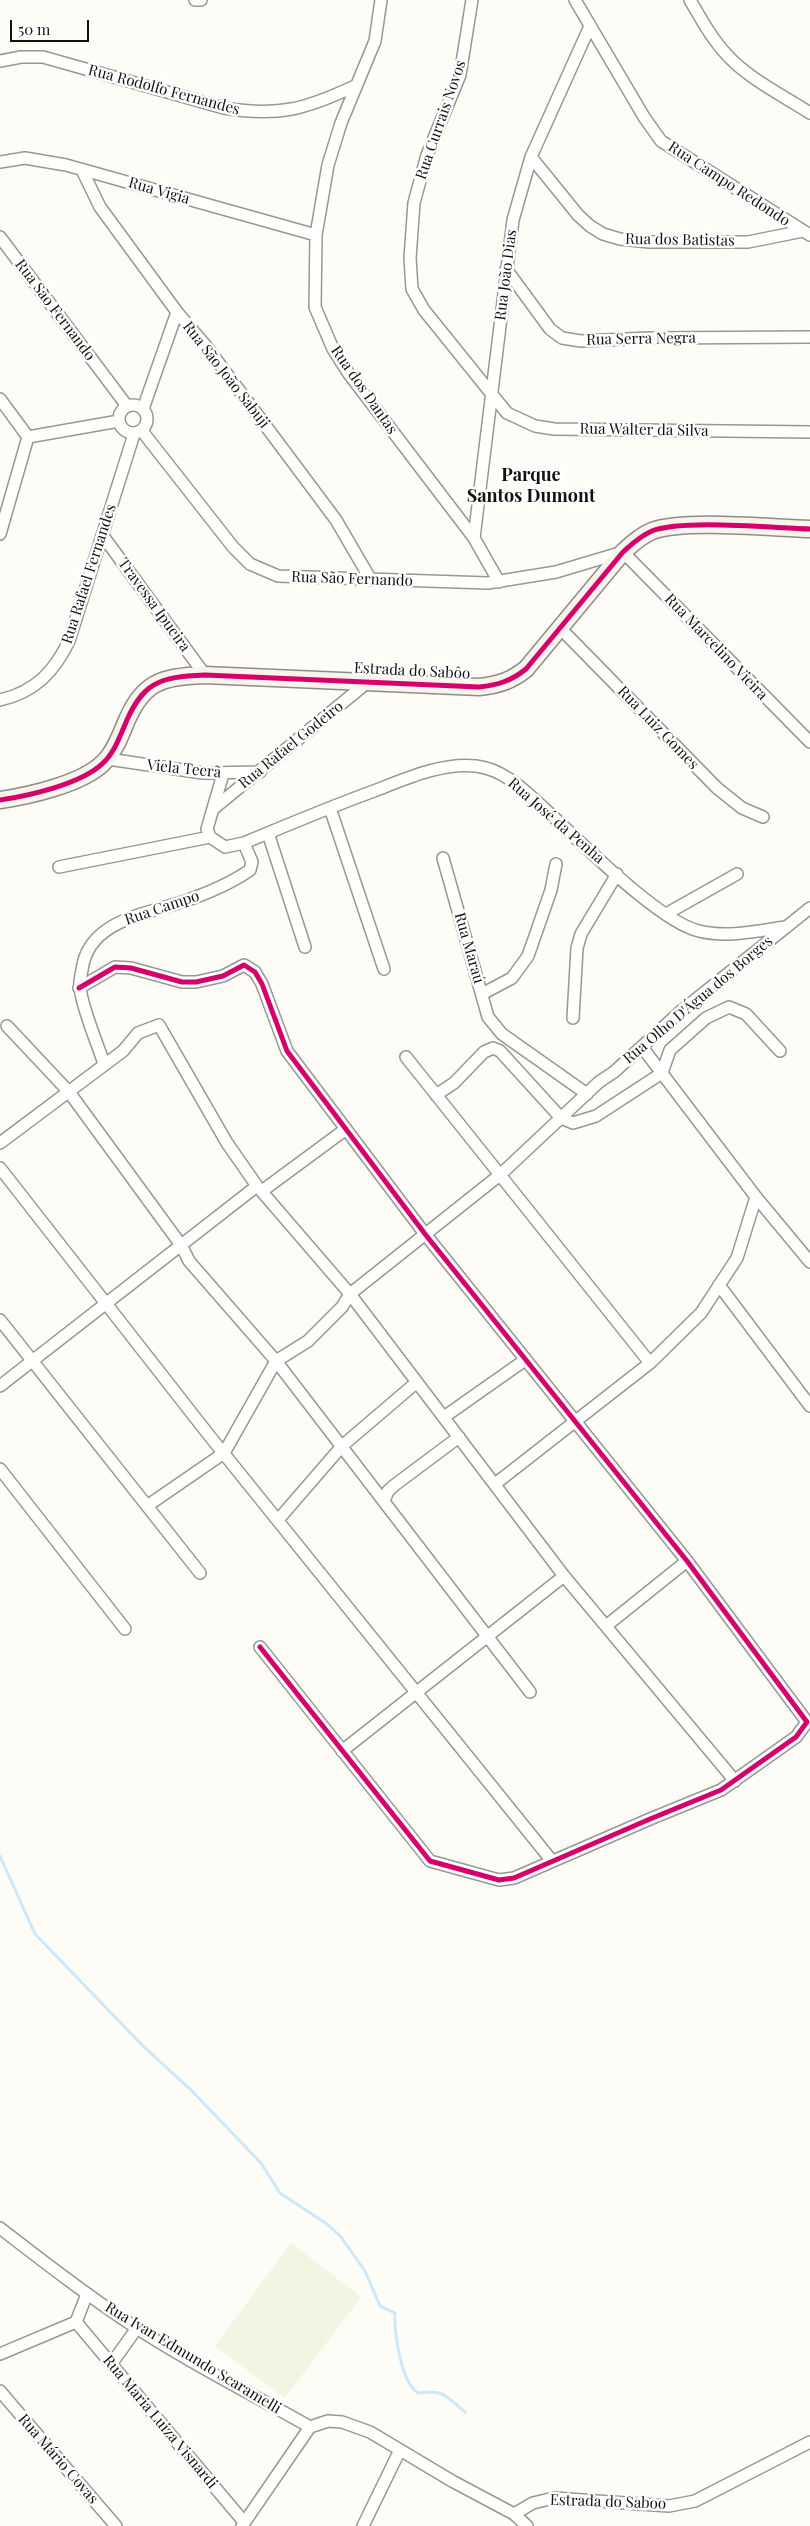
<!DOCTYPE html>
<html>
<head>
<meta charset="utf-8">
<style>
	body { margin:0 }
	#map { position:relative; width:810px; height:2526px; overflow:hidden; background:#fdfcf7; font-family:"Playfair Display",serif }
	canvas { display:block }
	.scale { position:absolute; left:10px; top:20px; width:79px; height:22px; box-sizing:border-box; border:2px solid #111; border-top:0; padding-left:6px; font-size:15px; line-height:18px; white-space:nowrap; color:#111; -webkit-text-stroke:4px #fff; paint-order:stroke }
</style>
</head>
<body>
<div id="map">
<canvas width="810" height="2526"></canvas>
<div class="scale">50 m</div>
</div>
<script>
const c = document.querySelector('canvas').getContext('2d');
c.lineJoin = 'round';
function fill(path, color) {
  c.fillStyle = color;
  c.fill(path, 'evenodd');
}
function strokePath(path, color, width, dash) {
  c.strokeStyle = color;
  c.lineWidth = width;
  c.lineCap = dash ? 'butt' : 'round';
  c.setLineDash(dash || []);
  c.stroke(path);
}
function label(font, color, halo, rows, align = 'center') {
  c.font = font + ' "Playfair Display",serif';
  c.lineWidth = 5;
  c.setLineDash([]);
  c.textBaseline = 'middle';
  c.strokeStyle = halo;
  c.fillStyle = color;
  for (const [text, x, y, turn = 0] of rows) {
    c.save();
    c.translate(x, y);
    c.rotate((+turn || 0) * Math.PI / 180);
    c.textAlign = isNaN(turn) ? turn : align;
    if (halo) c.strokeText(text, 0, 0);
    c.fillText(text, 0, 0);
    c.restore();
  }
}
fill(new Path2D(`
	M291 2243 361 2297 285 2398 215 2346Z`), '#f0f6e1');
strokePath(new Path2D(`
	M0 1856 35 1934 143 2046 191 2090 261 2163 280 2193 327 2224 341 2237 365 2271 380 2306 395 2313C394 2333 401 2382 418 2393 446 2390 444 2395 465 2412`), '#cde8f7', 3);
const street = new Path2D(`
	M195 0H201
	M381 0 375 41 341 123 328 165 316 235 315 307 333 349 349 374 474 538 499 582
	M472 0 460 75 427 155 414 203 410 258 412 289 424 310 507 413 535 426 554 429 810 432
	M575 0 644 117 661 141 810 235
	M690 0C701 19 712 39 727 55 749 79 782 95 810 113
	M0 61 21 57H43L224 108C279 117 306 109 355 86
	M531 157 578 215 590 226 603 234 620 239 649 242H748L803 231
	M0 162 25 158 66 165 316 235
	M82 170 100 207 177 312 206 346 336 520 371 580
	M0 237 127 406
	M506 269 550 329 562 338 581 341 650 338 810 337
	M0 399 28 437 0 534
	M119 419a14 14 0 1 1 28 0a14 14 0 1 1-28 0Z
	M143 409 177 312
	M142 431 233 547 250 564 278 576 488 583 556 572 623 552 810 742
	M28 437 119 421
	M103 536 205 675
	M474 538 513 220 531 157 590 26
	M561 629 717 788 742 808 763 817
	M0 700C35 692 54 672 69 641L134 434
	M108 759 203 773 260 772
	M223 774 207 829 210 837 225 847 244 843C287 825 330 807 374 791 405 779 442 762 476 766 504 769 526 792 546 810 579 840 659 922 699 931 727 938 757 931 785 927
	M330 808 384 969
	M213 809 369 681
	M268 833 305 947
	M443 858 488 1017 502 1034 587 1094
	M59 867 210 837
	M666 914 737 874
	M79 988 115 967 131 968 182 982H196L223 976 244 965 255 972 262 984 287 1051 425 1234 687 1561 807 1722 796 1737 721 1790 650 1819 514 1878 499 1880 430 1861 260 1647
	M482 994 512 978 528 956 551 890 556 864
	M573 1018 577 948 581 934 617 874
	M7 1026 69 1092 181 1245 189 1261 276 1361 530 1692
	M642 1047 756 1197 810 1262
	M406 1057 650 1363
	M104 1064C97 1042 83 1011 80 988 79 983 81 975 82 970 88 920 147 914 185 901 208 893 230 884 250 870L252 862 244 843
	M436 1095 454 1083 484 1052 493 1048 500 1051 561 1118 573 1123 596 1116 662 1073 670 1050 706 1018 729 1007 746 1014 780 1051
	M0 1143 123 1051 138 1033 159 1025 227 1143 257 1186 350 1294 564 1576 735 1781
	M0 1168 208 1434 552 1861
	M262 1191 346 1129
	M719 1285 810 1406
	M0 1320 200 1573
	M0 1386 257 1186
	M444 1417 525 1360
	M0 1469 125 1629
	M495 1484 650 1363 701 1313 737 1258 756 1197
	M384 1501 388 1491 396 1484 459 1437
	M147 1506 224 1453 276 1361 308 1341 342 1307 350 1294 501 1174 599 1082 614 1072 680 1012 810 908
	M278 1520 342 1446 417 1382
	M606 1626 687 1561
	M342 1751 564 1576
	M0 2228C44 2262 88 2296 135 2327 191 2364 252 2394 310 2427L328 2421 342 2422 370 2432 452 2481 514 2514 527 2526
	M76 2322 244 2522
	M0 2354 76 2322 87 2294
	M112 2363 137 2328
	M0 2391 116 2526
	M514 2514 533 2503 554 2498 669 2506 695 2501 810 2442
	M242 2526 310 2427
	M363 2526 400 2450`);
const secondary = new Path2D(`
	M0 800C28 796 82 784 103 763 113 754 119 739 124 727 142 682 159 677 205 675L479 687C498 685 511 681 526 669L623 552C632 544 640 536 652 531 684 519 772 528 810 529`);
strokePath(street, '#979795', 14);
strokePath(secondary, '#8e8d8b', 19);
strokePath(street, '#fffffe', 11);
strokePath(secondary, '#f6f4eb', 16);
strokePath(new Path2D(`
	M0 800C28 796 82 784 103 763 113 754 119 739 124 727 142 682 159 677 205 675L479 687C498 685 511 681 526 669L623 552C632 544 640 536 652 531 684 519 772 528 810 529
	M79 988 115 967 131 968 182 982H196L223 976 244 965 255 972 262 984 287 1051 425 1234 687 1561 807 1722 796 1737 721 1790 650 1819 514 1878 499 1880 430 1861 260 1647`), '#d6006c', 5);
label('15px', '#111', '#fff', [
	["Rua Rodolfo Fernandes",164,90,15],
	["Rua Currais Novos",441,120,-71],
	["Rua Campo Redondo",729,184,33],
	["Rua Vigia",159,191,16],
	["Rua dos Batistas",680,240,1],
	["Rua João Dias",506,275,-83],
	["Rua São Fernando",55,310,53],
	["Rua Serra Negra",641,339,-1],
	["Rua São João Sabuji",226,375,52],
	["Rua dos Dantas",364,390,55],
	["Rua Walter da Silva",644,430,1],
	["Rua Rafael Fernandes",89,574,-72],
	["Rua São Fernando",352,579,2],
	["Travessa Ipueira",154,605,54],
	["Rua Marcelino Vieira",716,647,46],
	["Estrada do Sabôo",412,671,3],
	["Rua Luiz Gomes",658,728,46],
	["Rua Rafael Godeiro",291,745,-39],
	["Viela Teerã",184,769,6],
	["Rua José da Penha",556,821,41],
	["Rua Campo",162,908,-19],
	["Rua Maraú",469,948,74],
	["Rua Olho D'Água dos Borges",698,1000,-40],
	["Rua Ivan Edmundo Scaramelli",193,2358,31],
	["Rua Maria Luiza Visnardi",160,2422,50],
	["Rua Mário Covas",58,2459,49],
	["Estrada do Saboo",608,2502,2]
]);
label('bold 18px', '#111', '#fff', [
	["Parque",531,475],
	["Santos Dumont",531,496]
]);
</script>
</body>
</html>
